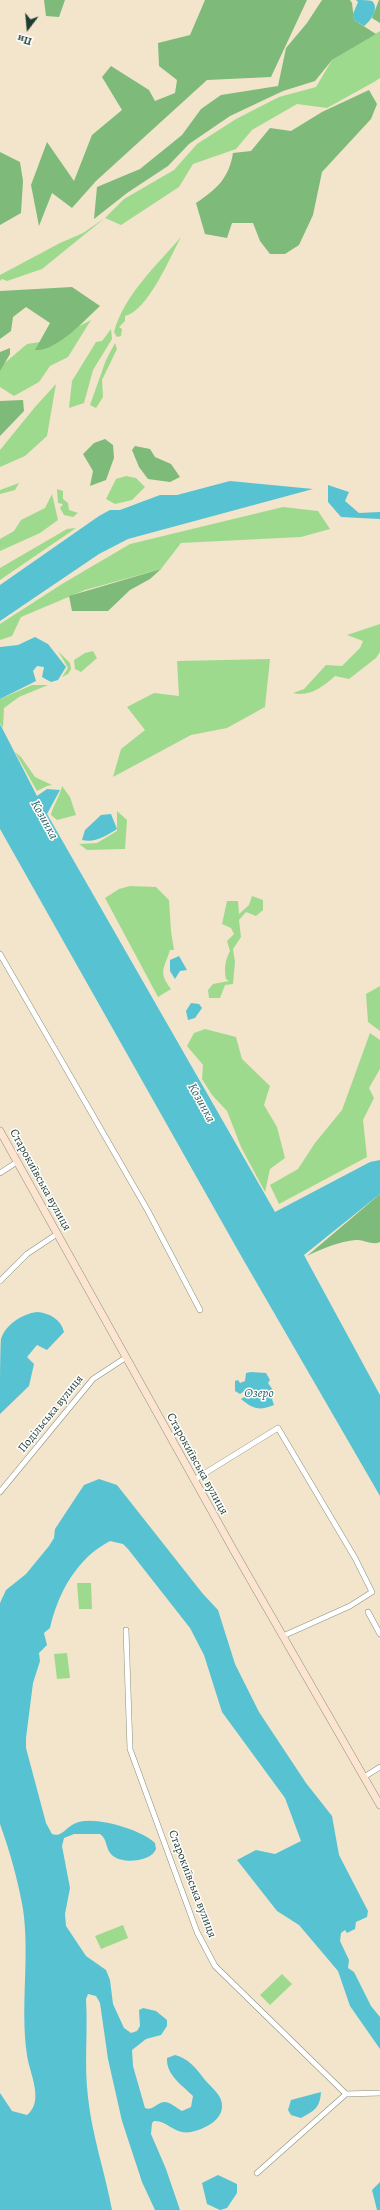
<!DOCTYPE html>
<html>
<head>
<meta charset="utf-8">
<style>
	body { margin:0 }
	#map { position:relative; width:380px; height:2210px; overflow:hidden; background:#f2e5cb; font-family:Alegreya,serif }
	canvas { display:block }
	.north { position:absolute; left:8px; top:8px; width:40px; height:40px; -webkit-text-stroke:3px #fff; paint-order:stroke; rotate:196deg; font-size:11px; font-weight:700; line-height:16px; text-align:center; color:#1f3d34 }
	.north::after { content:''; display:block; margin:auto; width:14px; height:18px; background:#1f3d34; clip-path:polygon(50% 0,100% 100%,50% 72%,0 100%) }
</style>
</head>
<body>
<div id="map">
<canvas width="380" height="2210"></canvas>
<div class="north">Пн</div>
</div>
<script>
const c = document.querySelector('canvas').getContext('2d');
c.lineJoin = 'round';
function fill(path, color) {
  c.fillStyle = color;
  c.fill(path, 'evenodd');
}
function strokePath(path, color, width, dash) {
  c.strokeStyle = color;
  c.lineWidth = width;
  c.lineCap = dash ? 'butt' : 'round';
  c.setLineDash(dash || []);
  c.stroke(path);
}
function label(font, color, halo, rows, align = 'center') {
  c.font = font + ' Alegreya,serif';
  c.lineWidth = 3;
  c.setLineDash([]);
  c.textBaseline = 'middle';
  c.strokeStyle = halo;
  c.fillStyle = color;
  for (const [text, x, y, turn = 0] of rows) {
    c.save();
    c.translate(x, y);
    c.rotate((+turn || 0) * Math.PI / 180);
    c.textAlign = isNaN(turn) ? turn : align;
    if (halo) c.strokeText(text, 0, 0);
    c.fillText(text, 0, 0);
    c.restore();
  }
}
fill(new Path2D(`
	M380 31V78L374 82 327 108 297 104 252 130 236 149 193 164 179 187 121 225 105 218 42 269 7 281 2 279 0 281V275L60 243 83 233 105 218 124 199 174 170 197 144 236 119 279 97 316 87 332 60Z
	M181 237C170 257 148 311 125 316V321L119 327 122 329 121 336 117 337 114 332C124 295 157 265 181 237Z
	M91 320 68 357 50 366 39 382 14 396 0 387V367L27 344 53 340Z
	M111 329 112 339 93 370 84 403 69 408 72 381 96 342 102 341Z
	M115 343 117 349 102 380 103 397 96 408 90 405 106 360Z
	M56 384 47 436 25 456 0 467V450L35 407Z
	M126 476 136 478 145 487 132 500 115 504 106 499 116 479Z
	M19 483 15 490 0 494V490Z
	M57 489 63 491V499L68 503 69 510 78 513 73 517 64 515 60 508 63 504 58 503Z
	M52 494 58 520 40 533 0 551V539L14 531 21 520 45 508Z
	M283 507 318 511 330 529 301 537 181 543 161 569 85 590 21 617 12 636 0 640V624L62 584 130 544Z
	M76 528 0 580V568L67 529Z
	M380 624V652L376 658 349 679 335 676C323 687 309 697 293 693L304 689 326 665 342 666 360 648 363 641 347 635Z
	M58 651 70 663 71 669 68 674 62 677 68 668Z
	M93 651 97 658 81 672 75 669 74 660 85 653Z
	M270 659 265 707 227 728 191 735 113 777 121 749 145 730 127 707 154 693 179 696 177 661Z
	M32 685H48L19 697 4 708 3 728 0 723V699Z
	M15 752 21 757 35 777 52 785 47 786 37 791Z
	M62 786 70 797 76 815 57 820 51 815C52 808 60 796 62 786Z
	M117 811 127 820 125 849 87 850 79 844 97 843 117 831Z
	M130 886 156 887 169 900 171 931 174 950H170C164 969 158 972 171 989L158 997 105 898 119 889Z
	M252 896 263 900V910L256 916 246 912 239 920 241 937 233 949 235 962 233 984 225 985 220 998H209L208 990 213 984 229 981 226 979C224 968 225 961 230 951L227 941 234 934 231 928 222 924 227 901H238L239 914 249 905Z
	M380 986V1031L368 1022 366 994Z
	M205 1029 236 1037 242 1059 270 1086 264 1105 277 1127 285 1158 270 1169 265 1192 241 1147 227 1111 212 1095 202 1079 203 1065 187 1046 194 1033Z
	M370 1033 380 1040V1069L369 1088 374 1098 363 1120 367 1157 279 1204 270 1185 298 1169 315 1143 342 1110Z
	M77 1583H91L92 1609H79Z
	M67 1653 70 1678 57 1679 54 1654Z
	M123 1925 128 1938 101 1949 95 1936Z
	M282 1974 292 1984 270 2005 260 1995Z`), '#9eda8e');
fill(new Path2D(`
	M44 0H65L59 17 46 16Z
	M205 0H307L271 77 207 80 96 181 72 208 52 193 39 226 31 185 47 142 74 181 92 135 122 110 102 77 111 66 149 90 155 101 175 93 177 80 159 66 158 43 190 35Z
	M322 0H350L352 3 354 20 376 34 332 60 315 81 283 91 230 116 189 144 168 166 127 193 94 219 97 187 140 169 182 135 201 109 221 95 278 86 286 48 307 23Z
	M379 0H380V23L372 18Z
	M369 90 377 104 371 119 322 172 313 215 299 245 285 254H270L260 241 253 223H232L227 238 205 234 196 203C217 189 229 178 233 153L251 151 270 128 291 131 322 112Z
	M0 152 20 162 23 181 21 213 0 225Z
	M72 287 100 306C85 320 56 352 35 350L50 323 26 307 13 317 11 331 0 339V291Z
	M10 348V354L0 371V352Z
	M23 400 24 411 0 436V401Z
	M105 439 113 445 114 458 106 480 90 486 93 471 83 454 94 443Z
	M135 446 150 449 155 457 171 464 180 477 170 482 148 479 139 467 132 450Z
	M161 569 150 579 130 590 108 611H72L69 596Z
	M380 1194V1242C372 1246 364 1239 356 1240 340 1241 321 1249 307 1256Z`), '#7eba79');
fill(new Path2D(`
	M356 0C360 0 369 0 372 1 380 8 370 22 364 26L354 20 353 14 358 2Z
	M230 481 313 489 128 539 99 554 0 621V585L99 516 110 510H120L160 495H177Z
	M328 485 349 492 345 501 359 513 380 512V519L341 517 328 502Z
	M35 637 48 644 66 667 58 680 51 682 42 677 44 667 37 666 33 671 36 681 0 699V647L18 645Z
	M0 724 37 796 47 789 60 790 47 814 275 1212 370 1162 380 1160V1194L304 1255 380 1395V1496L240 1254 0 829Z
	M111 814 117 829C106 836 95 843 82 840L85 830 101 815Z
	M179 956 187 970 180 971 175 979 170 971V960Z
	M191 1003 199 1004 202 1008 195 1018 188 1020 186 1011Z
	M37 1312C49 1313 61 1319 64 1332L47 1350 37 1345 27 1357 34 1364 29 1386 0 1414C0 1399 0 1349 1 1339 6 1324 22 1314 37 1312Z
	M251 1372 266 1373 270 1380 268 1383 275 1393 272 1399 274 1405C259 1411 253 1409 241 1399L246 1396 243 1392 240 1394 235 1391V1381L238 1380 240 1383 245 1381 246 1373Z
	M99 1479 117 1485 203 1594 218 1610 235 1664 259 1712 306 1783 332 1816 339 1855 368 1911 367 1917 356 1922 355 1929 347 1933 345 1930 341 1933 340 1941 349 1960 348 1968 354 1972 371 2006 380 2017V2049L350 2006 338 1971 299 1925 277 1911 237 1860 256 1850 275 1854 301 1841 285 1798 222 1712 204 1655 190 1628 128 1549 123 1544 110 1541C77 1558 58 1593 50 1628L44 1633 47 1645 39 1653 40 1661 33 1683 26 1738V1748L46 1823 52 1834C62 1838 67 1826 76 1823 94 1815 142 1830 155 1843L156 1849C151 1862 123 1864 113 1856 105 1850 108 1839 100 1834H74L64 1838 62 1846 70 1888 65 1914 66 1926 86 1956 106 1970 110 1980 113 2004 124 2028 131 2033 137 2031 140 2026 139 2010 143 2008 156 2011 167 2020V2026L161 2035 146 2039 132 2050 133 2066 145 2108C153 2111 156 2103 164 2102 171 2102 176 2108 182 2111L191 2107 193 2096C182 2085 166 2075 167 2058L175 2055C188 2058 197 2069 205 2080 210 2086 218 2092 221 2100 227 2118 206 2129 191 2132 174 2135 167 2120 154 2121L152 2123 151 2134 166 2169 180 2210H155L142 2182 122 2121 108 2059 100 2003 96 1996 88 1994 86 1999C88 2032 84 2065 88 2097 92 2136 105 2172 112 2210H0V2093L12 2111 27 2115C45 2101 29 2072 27 2055 20 2006 30 1957 23 1909 18 1880 10 1852 0 1824V1603L6 1590 26 1574 49 1546 54 1538 55 1529 84 1485Z
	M321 2092C320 2108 314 2111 301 2118L291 2115 288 2110 291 2100Z
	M218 2175 237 2184V2193L227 2208 220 2210 207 2204 202 2183Z
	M380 2182V2210H377L372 2190Z`), '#57c2d2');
const street = new Path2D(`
	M0 954 148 1211 200 1310
	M0 1173 17 1162
	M0 1281 27 1254 57 1234
	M194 1480 278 1428 355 1558 372 1592 350 1606 283 1636
	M0 1492 93 1379 125 1358
	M368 1612 380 1634
	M126 1630 130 1749 197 1932 215 1966 346 2094
	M364 1777 380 1767
	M257 2173 346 2094 380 2093`);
const secondary = new Path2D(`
	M0 1131 234 1551 380 1805`);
strokePath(street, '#889180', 6);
strokePath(secondary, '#889180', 8);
strokePath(street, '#fff', 5);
strokePath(secondary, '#fde4d1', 7);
label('12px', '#1f3d34', '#fff', [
	["Старокиївська вулиця",40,1180,61],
	["Подільська вулиця",51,1414,-51],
	["Старокиївська вулиця",197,1464,61],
	["Старокиївська вулиця",192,1884,69]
]);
label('italic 13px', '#306563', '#fff', [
	["Козинка",44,820,61],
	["Козинка",201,1103,61],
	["Озеро",259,1394]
]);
</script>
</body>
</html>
